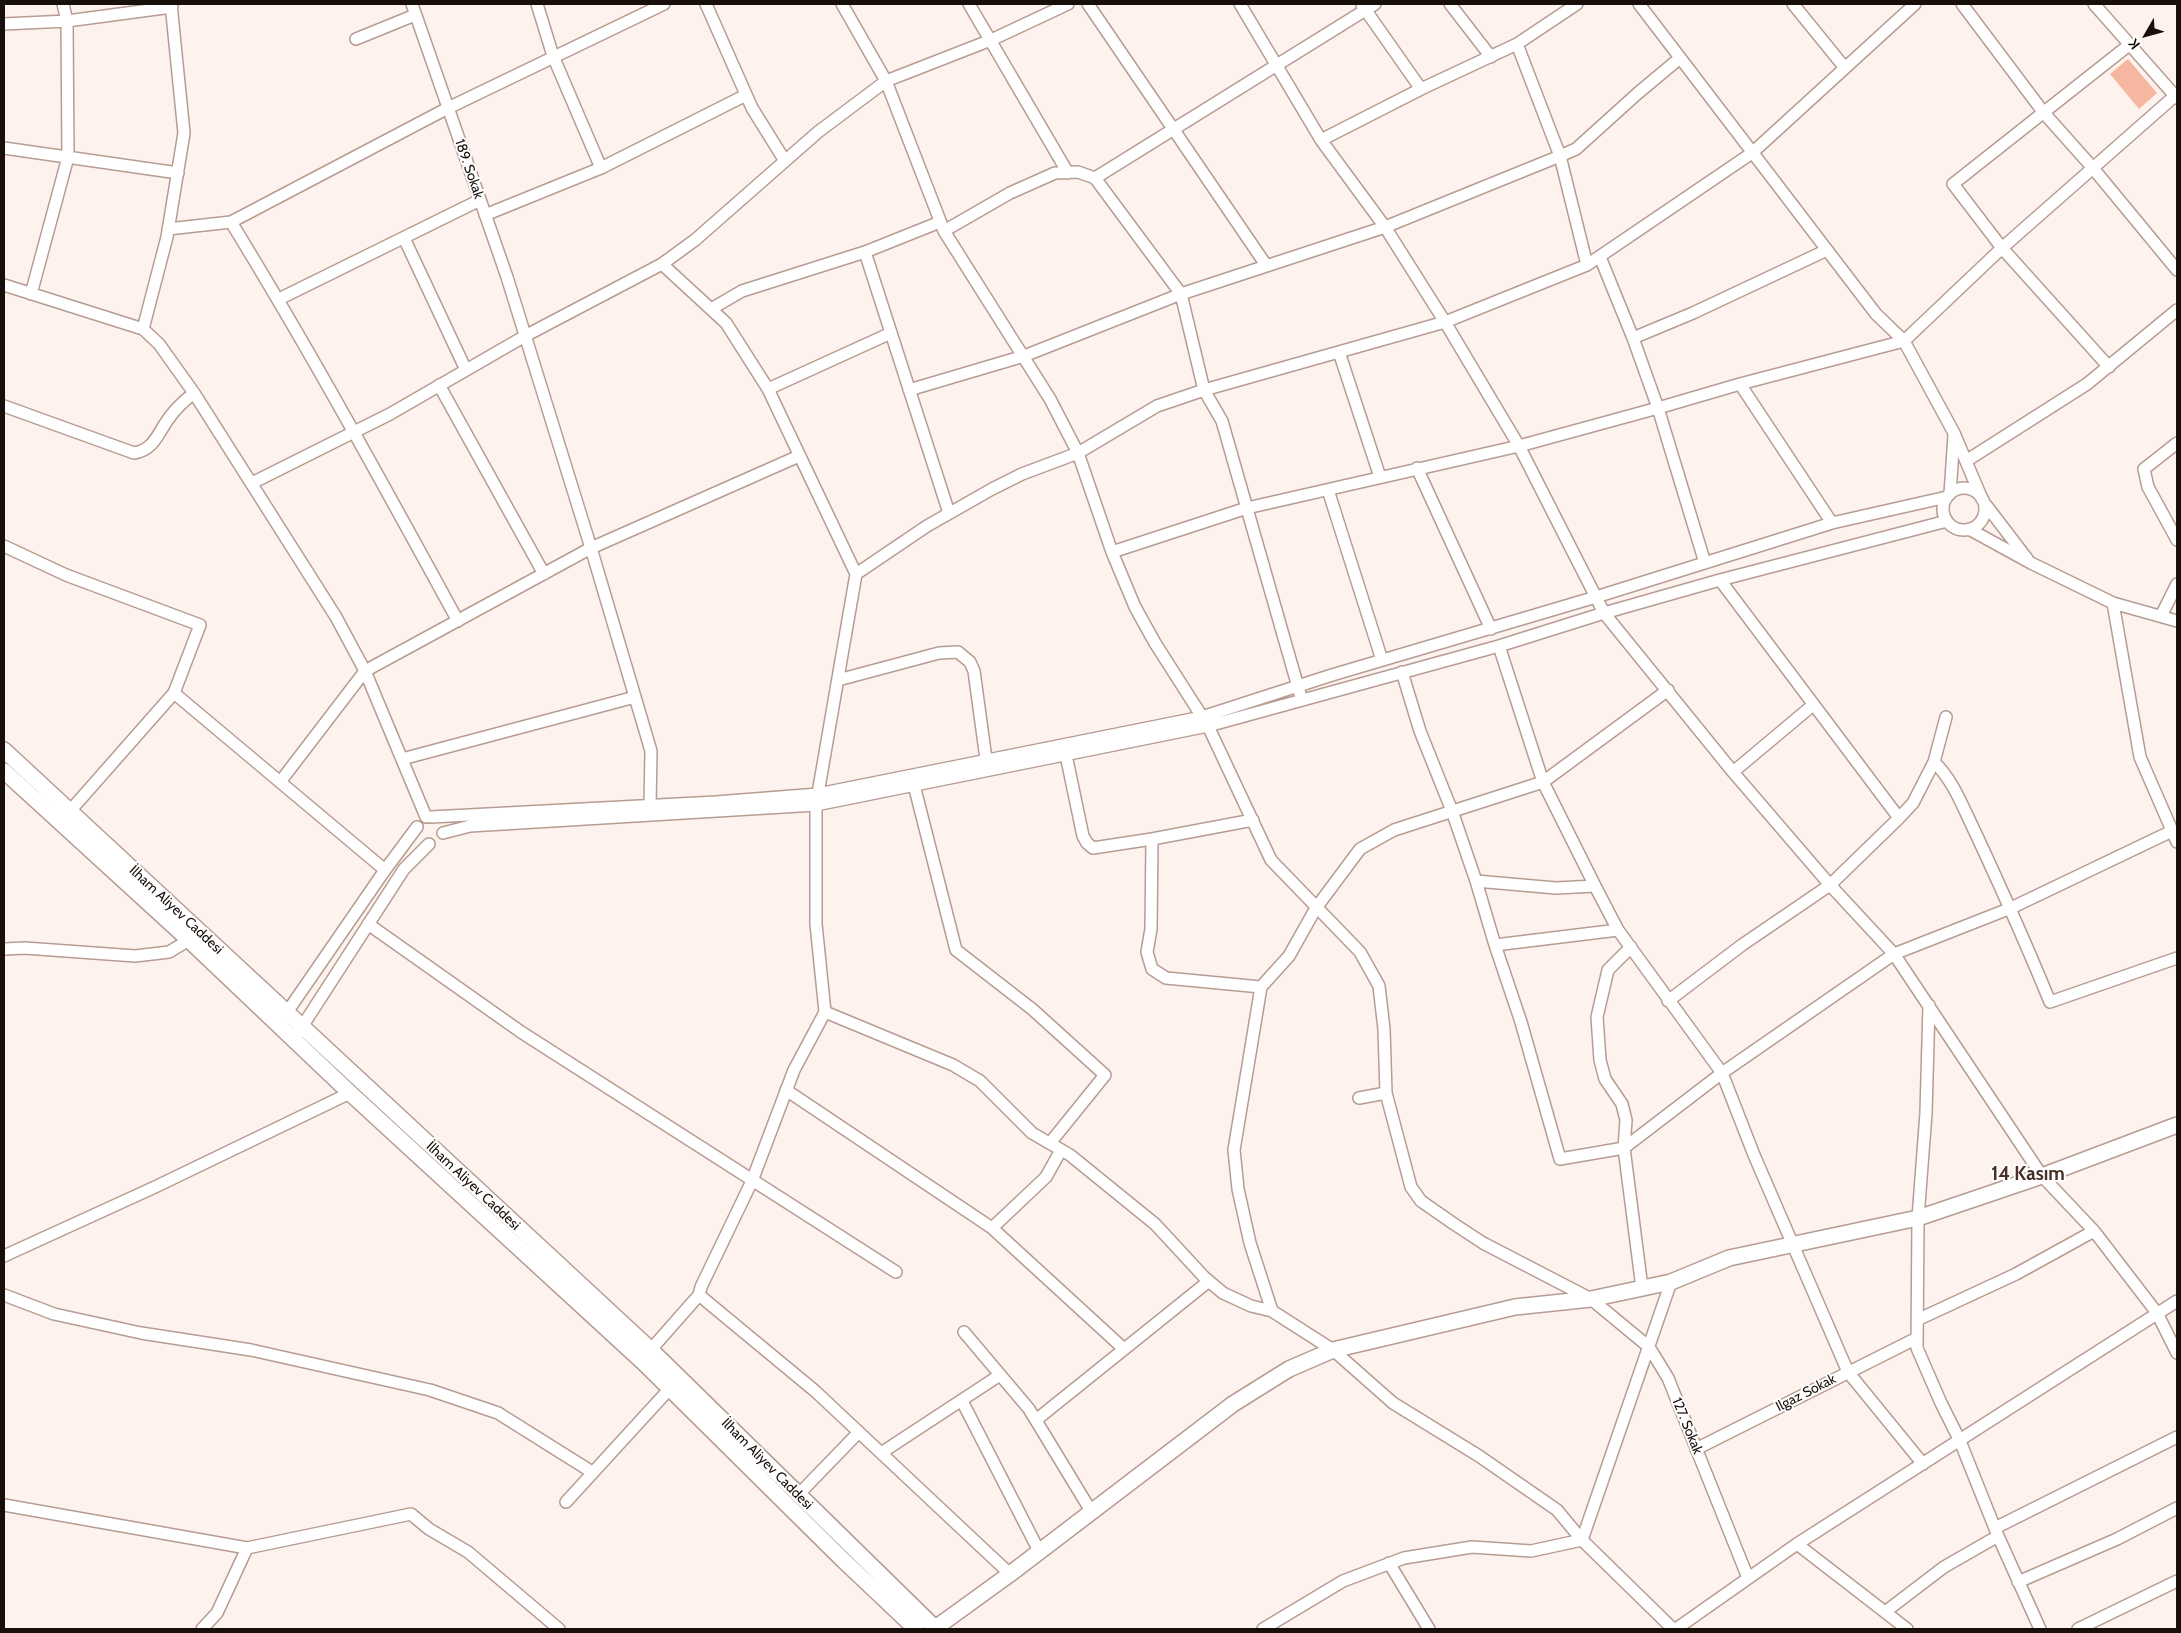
<!DOCTYPE html>
<html>
<head>
<meta charset="utf-8">
<style>
	body { margin:0 }
	#map { position:relative; width:2181px; height:1633px; overflow:hidden; background:#fef2ee; font-family:Cabin,sans-serif }
	canvas { display:block }
	.frame { position:absolute; inset:0; border:5px solid #180f0b; pointer-events:none }
	.north { position:absolute; left:2121px; top:10px; width:50px; height:50px; -webkit-text-stroke:4px #fff; paint-order:stroke; rotate:232deg; font-size:14px; font-weight:700; line-height:20px; text-align:center; color:#180f0b }
	.north::after { content:''; display:block; margin:auto; width:18px; height:22px; background:#180f0b; clip-path:polygon(50% 0,100% 100%,50% 72%,0 100%) }
</style>
</head>
<body>
<div id="map">
<canvas width="2181" height="1633"></canvas>
<div class="frame"></div>
<div class="north">K</div>
</div>
<script>
const c = document.querySelector('canvas').getContext('2d');
c.lineJoin = 'round';
function fill(path, color) {
  c.fillStyle = color;
  c.fill(path, 'evenodd');
}
function strokePath(path, color, width, dash) {
  c.strokeStyle = color;
  c.lineWidth = width;
  c.lineCap = dash ? 'butt' : 'round';
  c.setLineDash(dash || []);
  c.stroke(path);
}
function label(font, color, halo, rows, align = 'center') {
  c.font = font + ' Cabin,sans-serif';
  c.lineWidth = 4;
  c.setLineDash([]);
  c.textBaseline = 'middle';
  c.strokeStyle = halo;
  c.fillStyle = color;
  for (const [text, x, y, turn = 0] of rows) {
    c.save();
    c.translate(x, y);
    c.rotate((+turn || 0) * Math.PI / 180);
    c.textAlign = isNaN(turn) ? turn : align;
    if (halo) c.strokeText(text, 0, 0);
    c.fillText(text, 0, 0);
    c.restore();
  }
}
fill(new Path2D(`
	M2128 59 2157 93 2139 109 2110 74Z`), '#f5b79f');
const minor = new Path2D(`
	M412 4 507 277 591 548 651 751 650 806
	M537 4 553 56 601 168
	M706 4 752 108 785 161
	M842 4 886 81 944 231 1050 399 1078 453 1112 552 1135 607 1155 643 1208 726 1271 860 1360 952 1379 986 1384 1029 1386 1093 1411 1187 1421 1201 1454 1224 1483 1243 1591 1299 1649 1347 1668 1378 1748 1578
	M969 4 1068 173
	M1088 4 1266 265
	M1240 4 1321 140 1385 227 1445 322 1519 446 1604 613 1733 772 1830 885 1894 954 2042 1176 2094 1231 2157 1313 2177 1353
	M1450 4 1491 57
	M1639 4 1876 314 1904 341 1954 433 1982 499
	M1793 4 1845 68
	M1962 4 2044 113 2092 167 2177 270
	M2094 4 2177 98
	M1362 5 1421 89
	M4 24 67 21 172 7
	M356 39 415 15
	M1517 44 1560 156 1587 265
	M1321 140 1421 89 1517 44 1577 4
	M4 148 178 173
	M1095 178 1375 4
	M485 215 601 168 746 95
	M231 222 448 108 664 4
	M940 222 865 252 949 513
	M168 229 231 222C311 352 384 486 458 621
	M944 231 1010 193 1055 173 1078 172 1095 178 1181 294 1204 390 1222 421 1300 694
	M404 238 466 370
	M1600 257 1633 338 1658 408 1705 563
	M4 285 143 329 159 344 194 393 336 617 365 671 426 817
	M31 294 68 157 67 21 63 4
	M279 299 480 200
	M711 309 742 291 865 252
	M143 329 167 237 184 133 171 4
	M1633 338 1693 313 1827 250
	M1339 352 1380 477
	M2109 367 2002 248 1953 184 2129 45
	M1740 384 1832 523
	M439 385 544 574
	M768 389 891 333
	M909 390 1024 356 1181 294 1385 227 1560 156 1576 149 1638 93 1680 58
	M4 406 134 453C154 450 158 433 169 418 176 408 185 400 194 393
	M2177 443 2144 469 2148 487 2177 540
	M1966 461 2087 384 2177 310
	M1417 468 1491 629
	M252 483 390 414 525 336 662 264 695 240 818 132 886 81 991 40 1068 4
	M1943 509a21 21 0 1 1 42 0a21 21 0 1 1-42 0Z
	M1328 490 1382 660
	M1950 494 1954 435
	M1986 505 2028 560
	M1969 529 2031 563 2113 603 2177 621
	M4 546 66 575 200 625 174 693 70 811
	M1112 552 1247 508 1519 446 1658 408 1740 384 1904 341 2002 248 2177 94
	M856 574 927 526 992 489 1022 474 1078 453 1157 406 1204 390 1445 322 1587 265 1752 153 1915 4
	M1720 580 1899 818
	M2113 603 2140 757 2177 842
	M2161 616 2177 584
	M1499 646 1543 782 1595 886 1618 930 1722 1073 1754 1155 1848 1372 1923 1464
	M1402 672 1420 731 1452 811 1476 881 1495 945 1521 1022 1560 1159 1624 1148 1722 1073 1894 954 2011 908 2172 831
	M838 680 939 653 958 652 970 662 974 671 986 759
	M174 693 385 870
	M1066 755 1083 836 1087 843 1093 848 1152 839 1253 820
	M402 759 635 697
	M1934 762C1954 781 1964 810 1976 834 2002 890 2027 946 2050 1002L2177 958
	M1733 772 1813 705
	M280 782 365 671 591 548 799 456
	M914 785 956 950 1032 1009 1105 1075 1050 1143
	M431 817 716 802 818 794 1202 717 1332 675 1596 597 1832 523 1947 497
	M443 833 470 826 816 805 1208 726 1499 646 1604 613 1720 580 1947 521
	M1152 839 1151 929 1147 952 1152 969 1166 978 1261 987
	M1476 881 1556 888 1595 886
	M368 924 521 1032 896 1272
	M1495 945 1618 930
	M1631 947 1608 970 1597 1017 1600 1060 1605 1079 1622 1104 1626 1120 1624 1148 1642 1288
	M4 949 25 948 135 956 169 952 189 940
	M1668 1001 1742 945 1830 885 1899 818 1913 803 1934 762 1946 717
	M1929 1005 1926 1113 1918 1218 1917 1348 1941 1403 1960 1441 1998 1536 2040 1629
	M825 1012 953 1065 980 1081 1032 1133 1070 1155 1155 1224 1205 1278 1223 1293 1251 1306 1272 1311 1333 1350 1393 1403 1479 1456 1557 1510 1582 1540 1673 1629
	M283 1018 385 870 417 827
	M298 1033 404 869 429 844
	M786 1090 992 1228 1124 1349
	M1359 1098 1386 1093
	M992 1228 1046 1177 1061 1150
	M4 1256 155 1187 350 1093
	M4 1295 54 1314 141 1333 251 1350 430 1390 498 1413 592 1472
	M699 1295 815 1391 1010 1574
	M1272 1311 1250 1243 1238 1189 1234 1150 1261 987 1289 956 1316 908 1360 849 1394 830 1543 782 1668 690
	M1917 1320 2016 1274 2094 1231
	M964 1332 1029 1409 1091 1511
	M647 1354 699 1295 701 1287 752 1181 794 1070 825 1012 816 924V805L856 574 768 389 726 323 662 264
	M962 1401 1039 1551
	M1036 1420 1209 1281
	M1696 1449 1917 1338
	M881 1453 1000 1375
	M798 1495 859 1432
	M566 1502 674 1384
	M4 1505 247 1548 411 1514 429 1529 468 1552 559 1629
	M1995 1528 2177 1437
	M1797 1544 1907 1629
	M1389 1563 1429 1629
	M2018 1582 2117 1539 2177 1508
	M1885 1612 1944 1567 1998 1536
	M202 1629 217 1613 247 1548
	M1263 1629 1343 1581 1404 1558 1472 1547 1531 1551 1582 1540 1671 1282
	M1676 1629 1797 1544 2177 1301
	M2078 1629 2177 1581`);
const major = new Path2D(`
	M4 750 650 1349 935 1628
	M4 771 189 940 350 1093 643 1362 843 1560 916 1629
	M934 1629 1010 1574 1233 1404 1289 1369 1333 1350 1515 1307 1591 1299 1671 1282 1729 1258 1918 1218 2042 1176 2177 1125`);
strokePath(minor, '#b79c92', 14);
strokePath(major, '#b79c92', 18);
strokePath(minor, '#fff', 11);
strokePath(major, '#fff', 15);
label('14px', '#180f0b', '#fff', [
	["189. Sokak",469,169,71],
	["İlham Aliyev Caddesi",176,910,43],
	["İlham Aliyev Caddesi",473,1186,43],
	["Ilgaz Sokak",1806,1393,-27],
	["127. Sokak",1687,1426,68],
	["İlham Aliyev Caddesi",767,1464,45]
]);
label('bold 19px', '#452f27', '#fff', [
	["14 Kasım",2028,1174]
]);
</script>
</body>
</html>
